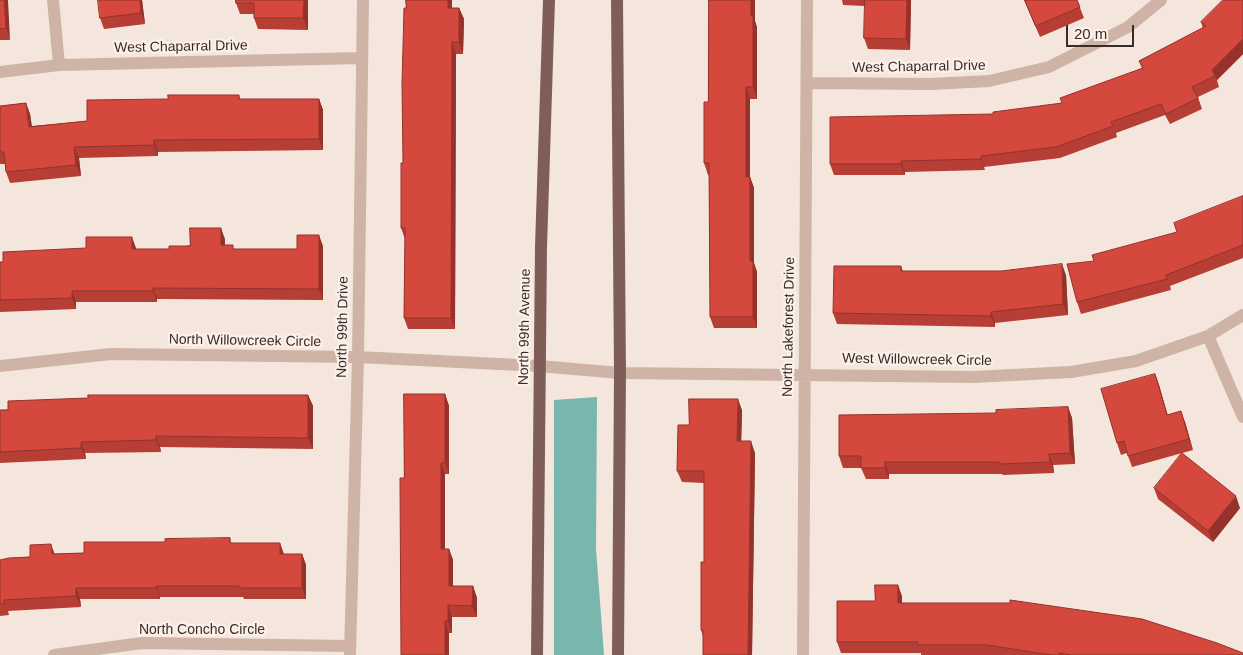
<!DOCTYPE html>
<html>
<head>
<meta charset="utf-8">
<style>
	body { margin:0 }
	#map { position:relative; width:1243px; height:655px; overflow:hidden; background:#f5e6dd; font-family:Arial,sans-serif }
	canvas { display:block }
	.scale { position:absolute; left:1066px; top:25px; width:68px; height:22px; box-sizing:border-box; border:2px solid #3b2b28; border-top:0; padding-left:6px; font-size:15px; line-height:18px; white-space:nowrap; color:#3b2b28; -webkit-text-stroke:4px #fcf1ea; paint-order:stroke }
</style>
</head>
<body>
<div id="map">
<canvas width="1243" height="655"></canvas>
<div class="scale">20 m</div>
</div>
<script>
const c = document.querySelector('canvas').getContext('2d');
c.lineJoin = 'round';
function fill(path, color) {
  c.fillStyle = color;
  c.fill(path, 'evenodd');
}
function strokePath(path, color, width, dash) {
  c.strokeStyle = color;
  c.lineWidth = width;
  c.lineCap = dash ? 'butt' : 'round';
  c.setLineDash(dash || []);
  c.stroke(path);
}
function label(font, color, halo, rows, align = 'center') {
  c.font = font + ' Arial,sans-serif';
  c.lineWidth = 4.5;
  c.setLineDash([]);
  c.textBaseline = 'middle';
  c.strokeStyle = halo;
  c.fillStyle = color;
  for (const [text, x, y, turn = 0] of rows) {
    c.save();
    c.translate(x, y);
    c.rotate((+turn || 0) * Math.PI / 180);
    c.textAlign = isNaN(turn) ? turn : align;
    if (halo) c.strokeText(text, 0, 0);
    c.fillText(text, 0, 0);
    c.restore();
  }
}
fill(new Path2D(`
	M597 397 596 549 604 655H554V400Z`), '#78b6ae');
strokePath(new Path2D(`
	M53 0 59 65
	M0 72 59 65 362 58
	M807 83 931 84 989 81 1049 67 1128 27 1161 0
	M1208 336 1243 417
	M0 366 111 354 358 357 539 366 620 373 973 377 1071 372 1136 361 1208 336 1243 315
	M54 655 142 643 350 646
	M350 655 358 357 363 0
	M803 655 807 0`), '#cfb3a7', 12);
strokePath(new Path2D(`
	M617 0 620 373 618 655
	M537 655 541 247 549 0`), '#7f5e58', 12);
fill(new Path2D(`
	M0 0 10 40H0Z
	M142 0 145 24 104 29 100 18Z
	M308 0V30L258 29 254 18V14H240L236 3Z
	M452 0V8H459L464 19 463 54H456L455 329H408L404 318 405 239 401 228 403 163Z
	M755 0V21L757 27V99H750V177L754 188V263L757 272V328H714L710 317 709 175H708L704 163Z
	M842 0H911L910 50 868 49 864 38 865 6 843 5Z
	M1024 0H1077L1084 18 1040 37Z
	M1243 0V54L1217 80 1219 87 1198 97 1202 109 1170 124 1165 115 1116 133 1117 137 1060 158 984 167 985 170 905 172V175H834L830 164 993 114 1062 103 1142 68 1139 61 1203 28 1201 22Z
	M239 95 240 99H319L323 110V150L158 152V156L79 158 81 176 10 183 6 172 5 164H0V106L26 103 30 114 32 126 87 121 168 99Z
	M1243 196V258L1170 286 1171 290 1081 314 1077 302 1094 261 1177 232Z
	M225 239V245L235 249H297L323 246V300L157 299V302H76V309L0 312V262L136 249H169Z
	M901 266 903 271 1066 275 1068 315 995 323V327L837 324 833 313Z
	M1155 374 1159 385 1167 415 1185 422 1193 450 1132 467 1127 453 1121 455 1117 443Z
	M445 394 449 406V474H445V549H449L453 560V586H473L477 598V617H452V633H449V655L404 478Z
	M308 395 313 406V449L160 447 161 452 85 453 86 459 0 463V410Z
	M1068 407 1072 418 1075 464 1053 465 1054 473 1003 475 1002 474H889V479H866L861 468H843L839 456 996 413Z
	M742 410 741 441 755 453 752 655H703V636L701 630 704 562V483L682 482 677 471 689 425Z
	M1154 488 1240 508 1213 542 1158 499Z
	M230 538 231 543 284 554H302L306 565V599H244L243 597H160V599H80L81 607 8 611 9 615 0 616V560L55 554 84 553 165 542Z
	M902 596V603L1243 655H921V653H841L837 642 875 601Z`), '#b63e34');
fill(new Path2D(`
	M4 0H8L10 40 6 28Z
	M140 0H142L145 24 141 13Z
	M304 0H308V30L303 18Z
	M448 0H452V19L448 8Z
	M751 0H755V21L757 27V99L753 87 751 16Z
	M907 0H911L910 50 906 39Z
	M459 8 464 19 463 54 459 42Z
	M1243 39V54L1217 80 1212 70Z
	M452 42 456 54 455 329 451 318Z
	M746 87 750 99V177L754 188V263L757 272V328L753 317 746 177Z
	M319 99 323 110V150L319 139Z
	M26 103 30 114 33 138 29 127Z
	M154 140 158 152V156L154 145Z
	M74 147 79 158 81 176 76 165Z
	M981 156 984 167 985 170 981 159Z
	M901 161 905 172V175L901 164Z
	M221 228 225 239V257L221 245Z
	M319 235 323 246V300L319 289Z
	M132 237 136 248V260L132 249Z
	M1062 264 1066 275 1068 315 1063 304Z
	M153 288 157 299V302L153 291Z
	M72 291 76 302V309L72 298Z
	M991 312 995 323V327L991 316Z
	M1155 374 1159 385 1171 426 1167 415Z
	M445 394 449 406V474L445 463Z
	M308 395 313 406V449L308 438Z
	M738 399 742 410 741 452 737 441Z
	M1068 407 1072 418 1075 464 1070 453Z
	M1181 411 1185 422 1193 450 1189 439Z
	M156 436 160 447 161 452 156 440Z
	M751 441 755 453 752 655H748Z
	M81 442 85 453 86 459 81 448Z
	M1049 454 1053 465 1054 473 1050 462Z
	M885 462 889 474V479L885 468Z
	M441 463 445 474V560L441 549Z
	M1236 496 1240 508 1213 542 1208 531Z
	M280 543 284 554H280Z
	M51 544 55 555 52 554Z
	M449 549 453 560V598L449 586Z
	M302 554 306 565V599L302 588Z
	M898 585 902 596V614L898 603Z
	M156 586 160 597V599L156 588Z
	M473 586 477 598V617L472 606Z
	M76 588 80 599 81 607 76 596Z
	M448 605 452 617V633L448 621Z
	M445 621 449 633V655H445Z`), '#94322b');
const building = new Path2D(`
	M0 0H4L6 28 0 29Z
	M98 0H140L141 13 100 18Z
	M236 0H304L303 18H254V3H236Z
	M406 0H448V8H459V42H452L451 318H404L405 228H401V163H403L402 84 404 8H406Z
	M709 0H751V16H753V87H746V177H750V261H753V317H710L709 163H704V102H708Z
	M865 0H907L906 39 864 38Z
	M1025 0H1077L1080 7 1036 26Z
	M1223 0H1243V39L1212 70 1215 76 1192 87 1198 98 1166 114 1161 104 1111 122 1113 126 1056 147 981 156V159L901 161V164H830V117L993 114V112L1062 103 1060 98 1143 68 1139 61 1206 26 1201 22Z
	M168 95H239V99H319V139L154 140V145L74 147 76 165 6 172 4 152H0V106L26 103 29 127 87 121V100L168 99Z
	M1243 196V245L1166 275 1167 279 1077 302 1067 264 1094 261 1092 255 1177 232 1174 223Z
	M190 228H221V245H233V249H297V235H319V289L153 288V291H72V298L0 300V262H3V252L86 248V237H132V249H169V246H190Z
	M1062 264 1063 304 991 312V316L833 313 834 266H901V271H1001Z
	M1155 374 1167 415 1181 411 1189 439 1128 456 1124 441 1117 443 1101 389Z
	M404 394H445V463H441V549H449V586H473L472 606 448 605V621H445V655H401L400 478H404Z
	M88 395H308V438L156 436V440L81 442V448L0 452V410H8V401L88 398Z
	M689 399H738L737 441H751L748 655H703V630H701V562H704V471H677L678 425H689Z
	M1068 407 1070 453 1049 454 1050 462 999 464V462H885V468H861V456H839V415L996 413V410Z
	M1182 453 1236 496 1208 531 1154 488Z
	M230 538V543H280V554H302V588H240V586H156V588H76V596L4 600V604H0V560L9 558 30 557V545L51 544 52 554 84 553V542H165V539Z
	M875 585H898V603H1010V600L1142 619 1217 643 1243 653V655H1072L1059 653V655H1051L987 645H918V642H837V601H875Z`);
fill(building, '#d4483d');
strokePath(building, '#94322b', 1);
label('14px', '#3b2b28', '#fcf1ea', [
	["West Chaparral Drive",181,47,-1],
	["West Chaparral Drive",919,67,-1],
	["North 99th Drive",343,327,-89],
	["North 99th Avenue",525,327,-89],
	["North Lakeforest Drive",789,327,-89],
	["North Willowcreek Circle",245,341,1],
	["West Willowcreek Circle",917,360,1],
	["North Concho Circle",202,630]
]);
</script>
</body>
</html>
